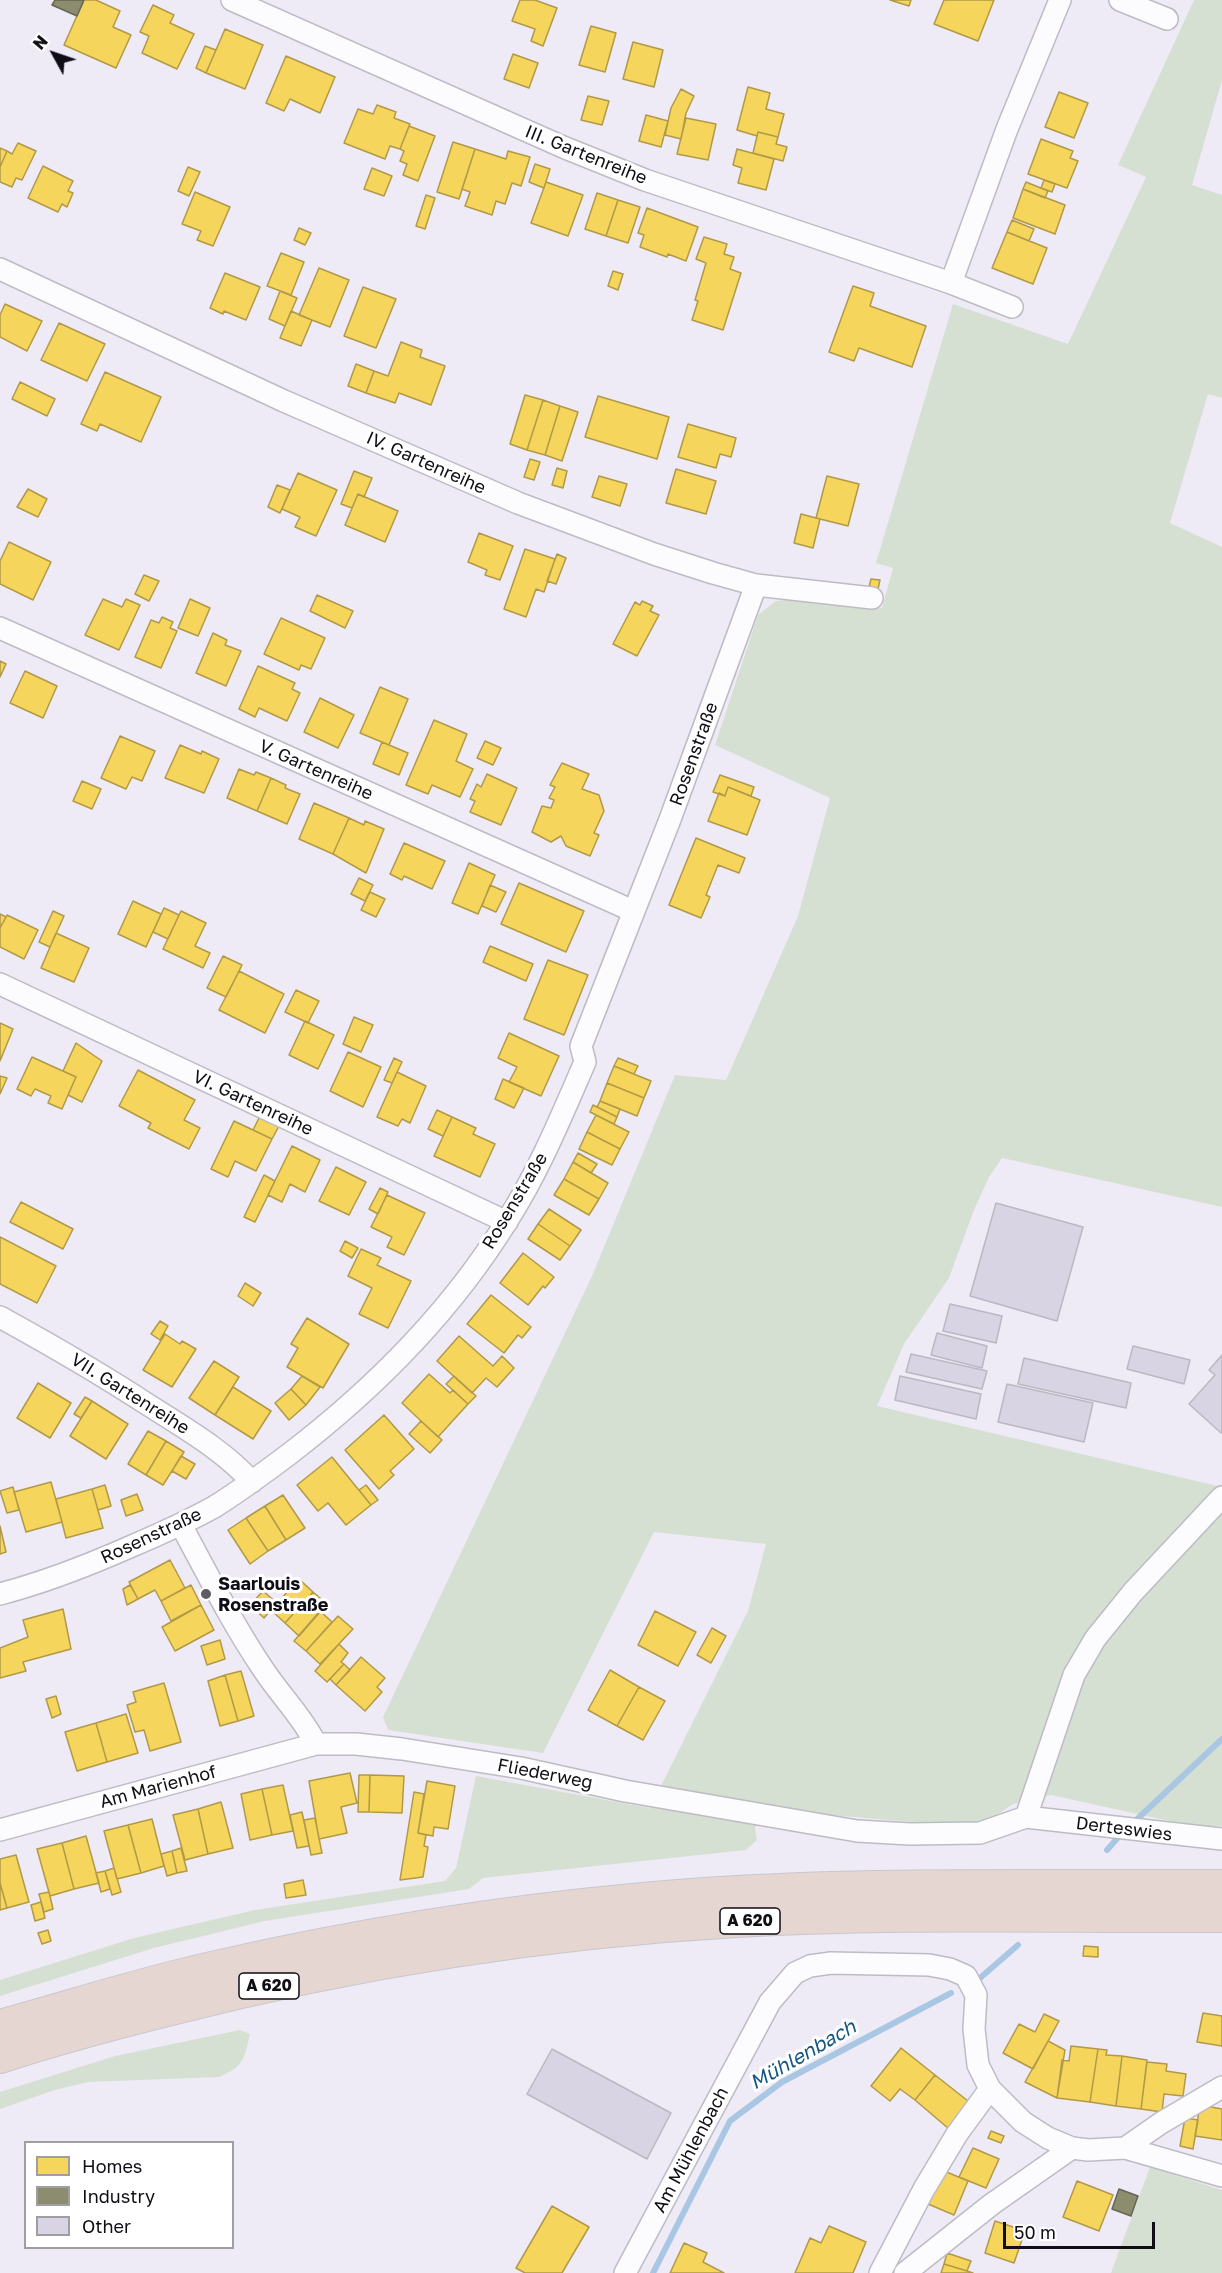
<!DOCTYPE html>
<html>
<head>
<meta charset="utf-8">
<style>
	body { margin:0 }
	#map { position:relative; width:1222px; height:2273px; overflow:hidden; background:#eeebf7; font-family:"Golos Text",sans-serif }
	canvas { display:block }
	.legend { position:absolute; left:24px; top:2141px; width:210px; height:108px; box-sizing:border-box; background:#fff; border:2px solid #9f9ea1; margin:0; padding:8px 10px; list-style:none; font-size:18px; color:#0f0d15 }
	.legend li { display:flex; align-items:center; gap:12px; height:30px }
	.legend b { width:30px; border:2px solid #9f9ea1 }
	.north { position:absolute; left:24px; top:24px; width:60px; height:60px; -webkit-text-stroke:4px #fff; paint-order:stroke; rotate:310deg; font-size:16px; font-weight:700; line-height:24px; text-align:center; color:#0f0d15 }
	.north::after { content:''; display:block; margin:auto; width:21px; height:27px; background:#0f0d15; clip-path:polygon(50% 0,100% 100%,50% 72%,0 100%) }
	.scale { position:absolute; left:1003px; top:2222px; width:152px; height:27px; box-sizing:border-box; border:3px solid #0f0d15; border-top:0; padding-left:8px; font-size:18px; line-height:21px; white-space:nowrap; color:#0f0d15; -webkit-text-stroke:4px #fff; paint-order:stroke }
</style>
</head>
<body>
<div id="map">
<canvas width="1222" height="2273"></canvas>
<ul class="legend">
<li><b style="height:16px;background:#f6d55c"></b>Homes</li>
<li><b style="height:16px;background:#8c8c6e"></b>Industry</li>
<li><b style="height:16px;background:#d8d4e3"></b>Other</li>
</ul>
<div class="north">N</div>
<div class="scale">50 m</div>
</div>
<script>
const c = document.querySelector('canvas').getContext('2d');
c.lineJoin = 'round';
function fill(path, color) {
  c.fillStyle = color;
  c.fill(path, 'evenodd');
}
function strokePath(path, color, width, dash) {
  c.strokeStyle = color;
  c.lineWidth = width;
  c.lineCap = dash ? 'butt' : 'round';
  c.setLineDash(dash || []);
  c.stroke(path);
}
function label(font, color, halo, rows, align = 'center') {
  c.font = font + ' "Golos Text",sans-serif';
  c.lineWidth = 6;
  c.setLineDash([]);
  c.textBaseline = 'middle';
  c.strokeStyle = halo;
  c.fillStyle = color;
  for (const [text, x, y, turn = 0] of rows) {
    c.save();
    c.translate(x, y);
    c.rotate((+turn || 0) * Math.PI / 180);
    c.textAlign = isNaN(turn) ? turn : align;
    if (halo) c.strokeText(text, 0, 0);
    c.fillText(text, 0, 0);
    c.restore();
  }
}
fill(new Path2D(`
	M1194 0H1222V80L1192 185 1222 195V398L1208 394 1170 523 1222 547V1207L1002 1158 989 1177 974 1210 949 1278 904 1344 877 1406 1222 1487V1826H1192L1051 1795 1013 1804 991 1819 959 1826 761 1809 755 1828 757 1840 746 1850 483 1878 469 1889 265 1921 154 1948 0 1996V1980L134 1938 255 1910 445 1881 456 1868 476 1776 650 1808 748 1611 766 1544 654 1532 543 1753 388 1730 383 1717 592 1276 675 1075 726 1080 798 916 830 798 715 745 758 615 776 601 792 599 882 608 893 568 876 563 953 304 1068 344 1146 177 1118 165Z
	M240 2030 250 2034C244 2060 244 2066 219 2077L88 2082 55 2090 0 2109V2092L115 2056Z
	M1150 2167 1222 2190V2273H1111Z`), '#d5e0d3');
const homes = new Path2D(`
	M84 0H96L120 11 113 27 131 35 116 68 64 45Z
	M520 0H535L557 8 543 46 531 41 535 29 512 21Z
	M890 0H911L909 6Z
	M944 0H994L978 41 934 24Z
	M153 5 174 15 170 23 194 34 177 69 142 53 149 36 140 32Z
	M591 26 616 33 605 72 579 65Z
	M225 29 263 45 245 89 206 73Z
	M633 42 663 50 654 87 623 79Z
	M205 46 216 50 206 73 196 68Z
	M513 54 538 63 529 88 504 79Z
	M286 56 335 77 320 113 290 99 284 111 266 103Z
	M748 87 770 93 766 109 784 114 778 137 758 132 757 136 737 130Z
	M681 89 694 96 686 113 681 139 665 135 671 108Z
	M1059 92 1088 103 1074 138 1045 127Z
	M588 96 609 101 602 125 581 120Z
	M377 105 396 112 394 118 410 124 400 149 390 146 385 159 344 143 358 109 373 114Z
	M646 115 668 121 661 147 639 141Z
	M686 118 716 124 708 160 677 154Z
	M409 126 435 136 418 181 403 175 407 164 400 161 404 151 400 149Z
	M758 132 778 137 776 144 787 147 783 161 753 153Z
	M1041 139 1073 151 1070 158 1078 161 1067 188 1028 174Z
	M453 142 475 149 459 199 437 192Z
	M18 143 36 151 22 180 16 178 12 187 0 182V167L7 151 12 154Z
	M0 148 7 151 0 167Z
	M475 149 506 159 508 151 530 157 521 186 512 183 505 204 496 201 492 215 465 206 470 192 462 189Z
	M737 149 774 159 766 190 738 183 742 168 733 165Z
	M535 164 550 169 544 188 529 182Z
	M43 166 73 181 68 191 73 193 67 207 62 204 58 212 28 198Z
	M188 167 200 172 189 196 178 191Z
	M372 168 392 176 384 196 364 189Z
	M1044 180 1055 184 1052 192 1041 188Z
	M546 182 583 195 568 236 531 223Z
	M1026 182 1048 191 1045 198 1023 189Z
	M1023 189 1065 205 1055 234 1013 218Z
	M195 192 230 207 213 246 197 240 201 231 182 224Z
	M597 193 618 200 606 236 585 229Z
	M426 195 435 198 425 229 416 226Z
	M618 200 640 207 628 243 606 236Z
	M647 208 698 227 686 261 668 254 667 257 640 247 644 235 638 233Z
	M1012 220 1034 229 1029 241 1007 232Z
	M299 228 311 233 305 245 294 240Z
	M1007 232 1047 248 1033 284 992 268Z
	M704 237 727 244 724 254 734 257 730 269 741 273 723 330 692 320 698 301 695 300 706 263 696 259Z
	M281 253 304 262 291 295 267 286Z
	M319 268 349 280 330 327 299 315Z
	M613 271 623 274 618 290 608 286Z
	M225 273 260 287 246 320 224 311 223 314 210 308Z
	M853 286 874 293 870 306 926 326 912 367 859 348 854 361 829 352Z
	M363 287 396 299 376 348 344 336Z
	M280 291 297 298 285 326 269 319Z
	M5 304 42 321 27 351 0 337V315Z
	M291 311 312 320 301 346 280 338Z
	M59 323 105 344 87 381 41 360Z
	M401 342 422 350 420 357 445 366 431 405 399 393 395 403 366 393 374 371 388 376Z
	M356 364 374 371 366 393 348 386Z
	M105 372 161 397 141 442 100 424 97 431 81 424Z
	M20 382 55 399 47 416 12 399Z
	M525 395 543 400 527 450 510 444Z
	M598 396 669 417 657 459 585 437Z
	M543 400 560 406 545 455 527 450Z
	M560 406 578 412 562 461 545 455Z
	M688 424 736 438 731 457 720 454 716 468 678 457Z
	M530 459 540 462 534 480 524 477Z
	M557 468 567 471 563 488 552 485Z
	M676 469 716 481 706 514 666 503Z
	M354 471 372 478 364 497 358 494 352 508 341 504Z
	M298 473 337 490 316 536 295 527 300 517 282 509Z
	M599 476 627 484 620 506 592 497Z
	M827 476 859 484 848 526 816 518Z
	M277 485 290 490 280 513 268 507Z
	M28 489 47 499 38 517 17 507Z
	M358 494 398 511 385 542 345 525Z
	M801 514 820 519 813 548 794 543Z
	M479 533 513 546 500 580 485 575 487 570 468 562Z
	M9 542 51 562 33 600 0 584V561Z
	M525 549 555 559 544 592 536 589 526 617 504 609Z
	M557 554 566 558 556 584 547 581Z
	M144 575 159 581 149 601 135 594Z
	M871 579 880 580 878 589 869 587Z
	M317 595 353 611 345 628 310 611Z
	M103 599 122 607 126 599 140 605 119 650 85 635Z
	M190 599 210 608 198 636 178 628Z
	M642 601 653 606 650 611 659 615 637 656 613 644 635 602 640 605Z
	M162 617 173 622 170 628 177 631 161 668 135 657 151 620 159 623Z
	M281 618 325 638 311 669 301 665 299 670 264 654Z
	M213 633 227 640 225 645 241 651 226 686 196 673Z
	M0 661 6 664 0 677Z
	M258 666 295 683 292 689 300 693 287 721 259 708 255 717 239 709Z
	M25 671 57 686 43 718 10 703Z
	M380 687 408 699 389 745 360 733Z
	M320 698 354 715 338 748 304 732Z
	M434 720 467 734 456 761 473 769 460 797 432 785 428 794 406 785Z
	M120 736 155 751 142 781 132 777 126 789 101 778Z
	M485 741 501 748 493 765 477 758Z
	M382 742 408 753 399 775 373 764Z
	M180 745 201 754 202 751 219 759 204 793 165 778Z
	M562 763 589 774 582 789 599 795 604 811 594 833 599 835 590 856 566 846 561 836 551 842 532 832 542 806 551 808 554 800 549 798 555 787 550 785Z
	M239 769 254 775 256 772 271 778 257 811 227 798Z
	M487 774 517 788 501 825 470 812 475 801 470 799 477 784 481 787Z
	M720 775 754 787 751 796 728 787 725 796 713 792Z
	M271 778 286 785 285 788 300 794 287 824 257 811Z
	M82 781 101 789 92 809 73 801Z
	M728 787 760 800 747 835 708 821 719 793 725 796Z
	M314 803 349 818 333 854 299 839Z
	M349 818 364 825 365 821 384 829 366 873 333 854Z
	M696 838 745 858 739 873 718 865 706 895 710 897 701 918 669 905Z
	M404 843 445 861 432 889 404 876 402 880 390 874Z
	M469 863 495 875 478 914 452 903Z
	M359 878 373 885 365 901 351 894Z
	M519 883 584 911 566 952 501 924Z
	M490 885 506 892 496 912 482 906Z
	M370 892 385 899 376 917 361 910Z
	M133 901 161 914 146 947 118 934Z
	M164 908 179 915 168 939 153 932Z
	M53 911 64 916 50 947 39 942Z
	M181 911 206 923 195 946 210 953 203 968 163 949Z
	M0 914 6 917 0 928Z
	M7 915 38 930 24 959 0 947V928Z
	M56 933 89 948 74 982 41 968Z
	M490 946 533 964 526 981 483 962Z
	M223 956 242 965 226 997 207 988Z
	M548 960 588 975 564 1035 524 1019Z
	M239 971 284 994 265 1033 219 1010Z
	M296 990 319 1001 308 1023 285 1012Z
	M354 1017 373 1025 361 1052 343 1044Z
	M305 1021 334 1035 318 1069 289 1055Z
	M0 1023 13 1029 0 1061Z
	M509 1033 559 1056 541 1096 509 1082 517 1067 498 1058Z
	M76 1043 102 1061 82 1102 68 1095 76 1077 63 1071Z
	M348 1052 381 1067 363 1107 330 1091Z
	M32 1057 76 1077 62 1109 48 1103 51 1096 35 1089 31 1096 17 1089Z
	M394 1058 402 1062 392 1083 384 1080Z
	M618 1058 638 1066 634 1074 614 1066Z
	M614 1066 651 1081 644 1098 607 1083Z
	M138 1070 195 1100 184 1120 200 1128 189 1149 148 1128 151 1123 119 1106Z
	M397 1072 426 1086 410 1123 402 1119 398 1126 377 1117Z
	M0 1076 7 1078 0 1094Z
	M503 1079 524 1088 514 1108 495 1099Z
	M607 1083 644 1098 637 1116 600 1101Z
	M600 1101 620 1109 617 1117 597 1107Z
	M593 1105 617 1117 614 1124 590 1112Z
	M437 1110 452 1117 443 1136 428 1129Z
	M596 1115 629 1132 620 1149 587 1132Z
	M260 1116 279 1126 272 1139 253 1130Z
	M452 1117 476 1128 473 1134 495 1144 480 1177 434 1156Z
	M234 1121 272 1139 256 1171 235 1161 228 1177 211 1169Z
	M587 1132 620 1149 612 1165 579 1149Z
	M292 1146 320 1160 305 1192 290 1184 282 1202 268 1195Z
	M578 1153 597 1164 591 1173 573 1162Z
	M573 1162 608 1183 599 1199 564 1179Z
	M336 1167 366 1182 349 1215 319 1201Z
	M264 1175 275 1181 255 1222 244 1217Z
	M564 1179 599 1199 589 1215 554 1195Z
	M380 1188 388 1192 378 1214 369 1209Z
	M387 1195 425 1213 404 1255 387 1247 392 1237 371 1227Z
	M21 1202 73 1229 63 1249 10 1222Z
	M549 1209 581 1230 570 1246 538 1224Z
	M538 1224 570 1246 560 1260 528 1239Z
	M0 1237 56 1266 37 1303 0 1284Z
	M345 1241 358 1248 352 1258 340 1251Z
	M361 1249 381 1258 377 1265 411 1281 388 1328 359 1314 372 1288 348 1276Z
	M523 1253 554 1277 545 1288 543 1286 528 1305 500 1283Z
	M245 1283 261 1293 253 1306 238 1296Z
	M491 1295 531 1327 522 1338 518 1335 504 1353 467 1324Z
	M307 1318 349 1344 323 1388 287 1367 298 1348 291 1344Z
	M160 1321 168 1326 160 1340 151 1334Z
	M165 1334 180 1344 182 1341 196 1349 172 1387 143 1370Z
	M459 1336 493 1366 502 1356 514 1368 497 1387 486 1378 472 1393 437 1361Z
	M214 1361 239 1377 215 1415 189 1398Z
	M429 1374 450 1393 453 1390 468 1404 438 1437 402 1403Z
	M302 1376 320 1387 306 1405 291 1389Z
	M454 1376 476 1396 468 1404 446 1384Z
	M38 1383 71 1403 50 1438 17 1418Z
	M233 1387 271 1411 253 1439 215 1415Z
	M291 1389 306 1405 289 1420 275 1403Z
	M85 1397 92 1401 81 1418 74 1414Z
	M92 1401 128 1424 106 1459 70 1436Z
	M384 1415 414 1449 390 1471 394 1475 379 1489 345 1450Z
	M421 1421 442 1440 430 1453 409 1434Z
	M148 1431 166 1441 146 1475 128 1464Z
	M166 1441 184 1452 163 1485 146 1475Z
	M181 1456 195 1464 186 1479 172 1471Z
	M332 1457 371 1505 346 1525 328 1503 318 1511 297 1485Z
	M51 1482 62 1522 26 1532 14 1492Z
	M105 1485 111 1506 98 1510 92 1489Z
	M366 1485 378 1500 371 1505 359 1490Z
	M13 1487 19 1510 7 1513 0 1491Z
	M92 1489 103 1528 66 1538 56 1499Z
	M137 1494 143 1510 126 1516 121 1500Z
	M283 1495 305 1528 286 1540 265 1506Z
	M265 1506 286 1540 268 1551 246 1518Z
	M246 1518 268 1551 250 1564 228 1530Z
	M0 1526 6 1552 0 1554Z
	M170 1560 185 1588 161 1601 155 1590 138 1599 129 1582Z
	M299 1579 313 1592 285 1623 271 1610Z
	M130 1585 138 1599 127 1605 123 1589Z
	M191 1585 201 1605 171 1621 161 1601Z
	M263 1591 277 1603 264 1618 250 1605Z
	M313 1592 327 1604 299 1636 285 1623Z
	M201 1605 214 1630 175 1651 162 1627Z
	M63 1609 71 1649 23 1662 26 1671 0 1678V1648L28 1637 23 1620Z
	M320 1611 332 1622 306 1651 294 1641Z
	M655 1611 696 1632 678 1666 638 1645Z
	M338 1616 353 1629 320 1664 306 1651Z
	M712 1628 726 1636 711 1663 697 1655Z
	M220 1640 225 1659 207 1665 201 1646Z
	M339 1644 348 1653 341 1662 344 1664 327 1682 315 1671Z
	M361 1657 385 1678 377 1687 382 1692 365 1711 336 1685Z
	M344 1664 350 1670 336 1685 330 1679Z
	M610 1670 639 1687 617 1726 588 1710Z
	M241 1671 254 1716 238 1721 225 1675Z
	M225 1675 238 1721 220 1726 208 1681Z
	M164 1683 181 1742 150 1751 144 1730 135 1732 127 1705 136 1702 133 1692Z
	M639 1687 665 1701 643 1740 617 1726Z
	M56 1696 61 1714 52 1718 46 1699Z
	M126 1714 138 1753 107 1762 96 1723Z
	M96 1723 107 1762 77 1771 65 1732Z
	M350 1773 357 1803 341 1807 347 1833 319 1839 309 1781Z
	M359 1775H370L369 1812H358Z
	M370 1775 404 1776 402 1813 369 1812Z
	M427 1781 455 1786 448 1829 434 1827 433 1836 418 1833Z
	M283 1785 293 1831 272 1835 262 1789Z
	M262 1789 272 1835 250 1840 241 1794Z
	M414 1792 424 1794 418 1833 426 1835 424 1846 428 1847 423 1877 400 1880Z
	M221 1802 233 1848 208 1854 198 1809Z
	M198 1809 208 1854 185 1860 173 1815Z
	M302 1812 309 1846 297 1848 290 1815Z
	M315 1818 322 1853 311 1855 304 1820Z
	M152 1819 164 1866 141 1873 128 1825Z
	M128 1825 141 1873 117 1879 104 1831Z
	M86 1836 99 1883 74 1889 62 1843Z
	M62 1843 74 1889 50 1896 37 1849Z
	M181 1848 187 1871 177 1873 172 1851Z
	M172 1851 177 1873 167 1876 161 1854Z
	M16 1855 29 1902 7 1908 0 1883V1859Z
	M114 1868 121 1892 112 1895 105 1871Z
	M105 1871 110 1889 101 1892 96 1873Z
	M303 1880 306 1895 286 1898 284 1884Z
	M0 1883 7 1908 0 1910Z
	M49 1892 53 1909 44 1912 39 1894Z
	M41 1902 45 1918 35 1921 31 1905Z
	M48 1930 51 1941 42 1944 38 1933Z
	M1084 1946 1098 1947V1957L1083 1956Z
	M1203 2013 1222 2016V2046L1197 2042Z
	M1044 2014 1059 2021 1033 2069 1003 2053 1019 2024 1035 2032Z
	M1048 2041 1065 2050 1057 2098 1025 2082Z
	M1071 2046 1098 2049 1090 2102 1057 2098 1062 2060 1069 2061Z
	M901 2048 935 2075 915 2100 900 2089 890 2101 871 2086Z
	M1098 2049 1107 2050 1106 2055 1122 2056 1116 2106 1090 2102Z
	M1122 2056 1147 2060 1141 2109 1116 2106Z
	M1147 2062 1167 2064 1166 2071 1186 2074 1183 2096 1164 2094 1162 2112 1141 2109Z
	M935 2075 968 2101 949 2129 915 2100Z
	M1200 2105 1222 2109V2140L1195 2136Z
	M1185 2118 1198 2120 1193 2149 1180 2146Z
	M991 2131 1004 2136 1001 2143 988 2138Z
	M973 2148 999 2159 986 2188 959 2177Z
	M942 2170 968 2181 954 2215 928 2204Z
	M1077 2181 1113 2195 1099 2231 1063 2217Z
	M552 2206 589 2227 562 2273H525L516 2268Z
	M995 2221 1025 2231 1014 2263 985 2253Z
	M829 2226 866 2242 853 2273H795L810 2238 821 2243Z
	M684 2243 707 2253 703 2262 724 2273H670Z
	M947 2253 971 2261 967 2271 944 2264Z
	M944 2264 967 2271 973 2273H941Z`);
fill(homes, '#f6d55c');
strokePath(homes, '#b19947', 1.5);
const industry = new Path2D(`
	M55 0H84L77 16 52 5Z
	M1119 2189 1138 2196 1131 2216 1112 2209Z`);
fill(industry, '#8c8c6e');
strokePath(industry, '#666653', 1.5);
strokePath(new Path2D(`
	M1132 1824 1222 1739
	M1107 1850 1122 1833
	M980 1978 1018 1945
	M653 2273 730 2121 782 2082 951 1993`), '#a9c6e3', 6);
const building = new Path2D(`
	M996 1203 1083 1227 1057 1321 970 1296Z
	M950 1304 1002 1316 996 1343 943 1331Z
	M937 1333 987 1346 982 1368 931 1355Z
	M1133 1346 1190 1360 1184 1384 1127 1369Z
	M911 1354 987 1371 982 1389 906 1372Z
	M1222 1355V1432L1221 1433 1189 1404 1215 1375 1209 1370Z
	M1024 1358 1131 1383 1126 1408 1018 1384Z
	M900 1376 981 1394 976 1419 895 1400Z
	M1007 1384 1093 1403 1084 1442 998 1422Z
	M552 2049 671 2113 647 2159 527 2094Z`);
fill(building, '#d8d4e3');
strokePath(building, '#bab8c1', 1.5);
const minor = new Path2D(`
	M232 0 563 147 645 180 951 283 1012 307
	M1120 0 1167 19
	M0 269 284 401 518 503 654 554 713 573 756 585 872 598
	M951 283 1007 129 1060 0
	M0 628 633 911
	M0 984 507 1222
	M0 1317C51 1345 101 1374 150 1406 186 1429 223 1450 252 1482
	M181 1525C207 1573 232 1623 263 1669 280 1695 302 1716 316 1744
	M0 1594C46 1582 89 1565 132 1546 160 1534 187 1522 214 1507 240 1491 264 1473 288 1455 373 1390 450 1313 507 1221 539 1171 561 1117 585 1062L581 1046 669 822 756 585
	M1026 1817 1074 1675 1095 1639 1133 1592 1222 1497
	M0 1830 316 1744H356L402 1749 521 1768 625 1791 857 1831 910 1834 980 1833 1026 1817 1222 1839
	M1125 2148 1161 2123 1222 2087
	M625 2273 770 2002 795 1973 810 1966 831 1963 929 1965 950 1969 966 1976 976 1995 974 2029 978 2065 990 2089 1023 2122 1048 2138 1072 2148 1088 2150 1125 2148 1222 2176
	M880 2273 924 2189 957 2134 990 2089
	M905 2273 992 2204 1072 2148`);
const highway = new Path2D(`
	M0 2026C72 2006 143 1983 216 1967 353 1936 492 1913 632 1900 828 1881 1026 1887 1222 1886
	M0 2057C55 2039 111 2024 167 2010 353 1962 546 1932 737 1921 899 1912 1061 1917 1222 1916`);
strokePath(minor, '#bdbbc4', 24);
strokePath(highway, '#c9c7cd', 34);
strokePath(minor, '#fcfcfe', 21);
strokePath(highway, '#e6d6d1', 32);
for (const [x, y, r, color] of [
	[206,1594,6,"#5d5b64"]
]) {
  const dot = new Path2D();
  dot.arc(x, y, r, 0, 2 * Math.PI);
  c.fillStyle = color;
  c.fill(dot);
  strokePath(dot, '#fff', 2);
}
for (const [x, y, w] of [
	[750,1921,60],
	[269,1986,60]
]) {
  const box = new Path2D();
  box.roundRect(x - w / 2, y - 13, w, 26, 4.5);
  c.fillStyle = '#fff';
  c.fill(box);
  strokePath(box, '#0f0d15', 1.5);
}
label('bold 16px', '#0f0d15', null, [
	["A 620",750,1921],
	["A 620",269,1986]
]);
label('18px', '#0f0d15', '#fff', [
	["III. Gartenreihe",586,155,22],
	["IV. Gartenreihe",426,463,24],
	["Rosenstraße",694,754,-70],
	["V. Gartenreihe",316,770,24],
	["VI. Gartenreihe",253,1103,25],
	["Rosenstraße",515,1201,-59],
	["VII. Gartenreihe",130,1394,32],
	["Rosenstraße",151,1536,-25],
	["Fliederweg",545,1774,11],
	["Am Marienhof",158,1787,-15],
	["Derteswies",1124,1829,7],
	["Am Mühlenbach",691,2150,-62]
]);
label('bold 18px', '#0f0d15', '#fff', [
	["Saarlouis",218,1584],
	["Rosenstraße",218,1605]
], 'left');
label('italic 20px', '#135684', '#fff', [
	["Mühlenbach",803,2055,-30]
]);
</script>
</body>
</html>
